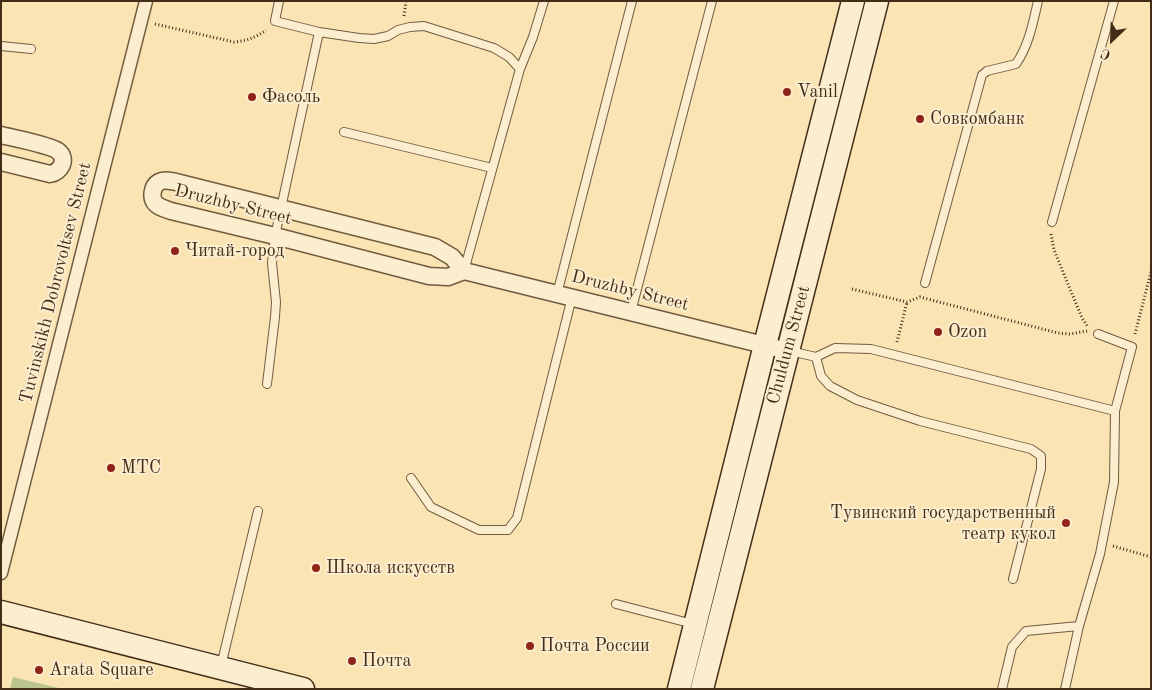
<!DOCTYPE html>
<html>
<head>
<meta charset="utf-8">
<style>
	body { margin:0 }
	#map { position:relative; width:1152px; height:690px; overflow:hidden; background:#fae4b4; font-family:"Old Standard TT",serif }
	canvas { display:block }
	.frame { position:absolute; inset:0; border:2px solid #422d19; pointer-events:none }
	.north { position:absolute; left:1087px; top:15px; width:50px; height:50px; -webkit-text-stroke:4px #fcedce; paint-order:stroke; rotate:204deg; font-size:14px; font-weight:700; line-height:20px; text-align:center; color:#422d19 }
	.north::after { content:''; display:block; margin:auto; width:18px; height:22px; background:#422d19; clip-path:polygon(50% 0,100% 100%,50% 72%,0 100%) }
</style>
</head>
<body>
<div id="map">
<canvas width="1152" height="690"></canvas>
<div class="frame"></div>
<div class="north">С</div>
</div>
<script>
const c = document.querySelector('canvas').getContext('2d');
c.lineJoin = 'round';
function fill(path, color) {
  c.fillStyle = color;
  c.fill(path, 'evenodd');
}
function strokePath(path, color, width, dash) {
  c.strokeStyle = color;
  c.lineWidth = width;
  c.lineCap = dash ? 'butt' : 'round';
  c.setLineDash(dash || []);
  c.stroke(path);
}
function label(font, color, halo, rows, align = 'center') {
  c.font = font + ' "Old Standard TT",serif';
  c.lineWidth = 4;
  c.setLineDash([]);
  c.textBaseline = 'middle';
  c.strokeStyle = halo;
  c.fillStyle = color;
  for (const [text, x, y, turn = 0] of rows) {
    c.save();
    c.translate(x, y);
    c.rotate((+turn || 0) * Math.PI / 180);
    c.textAlign = isNaN(turn) ? turn : align;
    if (halo) c.strokeText(text, 0, 0);
    c.fillText(text, 0, 0);
    c.restore();
  }
}
fill(new Path2D(`
	M13 677 63 689H10Z`), '#bcc58f');
const service = new Path2D(`
	M279 1 275 21 319 32 359 38 374 39 388 36 398 30 410 27 424 26 494 48 509 57 520 69 464 271
	M1 46 31 49
	M520 69 533 37 544 1
	M344 132 492 168
	M1052 222 1114 1
	M925 283 982 75 987 71 1016 64C1029 45 1033 23 1038 1
	M557 294 632 1
	M631 312 712 1
	M790 351 816 357 835 348 871 349 1115 411 1132 347 1098 334
	M816 357 821 376 830 386 857 400 920 421 1031 449 1041 456V469L1013 579
	M267 384 275 317 276 302 272 263 275 236 319 32
	M411 478 431 507 479 530H508L517 518 572 297
	M616 604 693 624
	M221 666 258 511
	M1002 689 1012 647 1026 631 1079 626 1100 554 1114 482 1115 411
	M1065 689 1079 626`);
const pedestrian = new Path2D(`
	M1 573 146 1`);
const minor = new Path2D(`
	M1 135C13 138 50 145 58 151 68 159 61 172 50 174L1 162
	M464 271 452 257 435 247 176 182C170 181 164 179 159 182 152 186 150 198 156 204 160 208 166 209 171 211L275 236 429 276 448 277 464 271 776 348`);
const secondary = new Path2D(`
	M1 612 303 689
	M679 689 765 345 853 1
	M702 689 877 1`);
strokePath(service, '#705b40', 10);
strokePath(pedestrian, '#705b40', 15);
strokePath(minor, '#705b40', 19);
strokePath(secondary, '#422d19', 25);
strokePath(new Path2D(`
	M404 16 406 1
	M155 24 234 42C246 41 255 38 266 30
	M1051 234 1054 250 1082 318 1088 327
	M852 289 907 302 920 297 1058 333 1070 334 1087 331
	M1135 334 1151 272
	M897 342 907 302
	M1113 546 1151 557`), '#422d19', 3, [1, 2.5]);
strokePath(service, '#fcedce', 8);
strokePath(pedestrian, '#fcedce', 12);
strokePath(minor, '#fcedce', 16);
strokePath(secondary, '#fcedce', 22);
for (const [x, y, r, color] of [
	[787,92,5,"#8f2418"],
	[252,97,5,"#8f2418"],
	[920,119,5,"#8f2418"],
	[175,251,5,"#8f2418"],
	[938,332,5,"#8f2418"],
	[111,468,5,"#8f2418"],
	[1066,523,5,"#8f2418"],
	[316,568,5,"#8f2418"],
	[530,646,5,"#8f2418"],
	[352,661,5,"#8f2418"],
	[39,670,5,"#8f2418"]
]) {
  const dot = new Path2D();
  dot.arc(x, y, r, 0, 2 * Math.PI);
  c.fillStyle = color;
  c.fill(dot);
  strokePath(dot, '#fcedce', 2);
}
label('18px', '#422d19', '#fcedce', [
	["Vanil",797,92],
	["Фасоль",262,97],
	["Совкомбанк",930,119],
	["Читай-город",185,251],
	["Ozon",948,332],
	["МТС",121,468],
	["Тувинский государственный",1056,513,"right"],
	["театр кукол",1056,534,"right"],
	["Школа искусств",326,568],
	["Почта России",540,646],
	["Почта",362,661],
	["Arata Square",49,670]
], 'left');
label('18px', '#422d19', '#fcedce', [
	["Druzhby Street",233,205,14],
	["Tuvinskikh Dobrovoltsev Street",56,283,-76],
	["Druzhby Street",630,291,14],
	["Chuldum Street",789,345,-75]
]);
</script>
</body>
</html>
